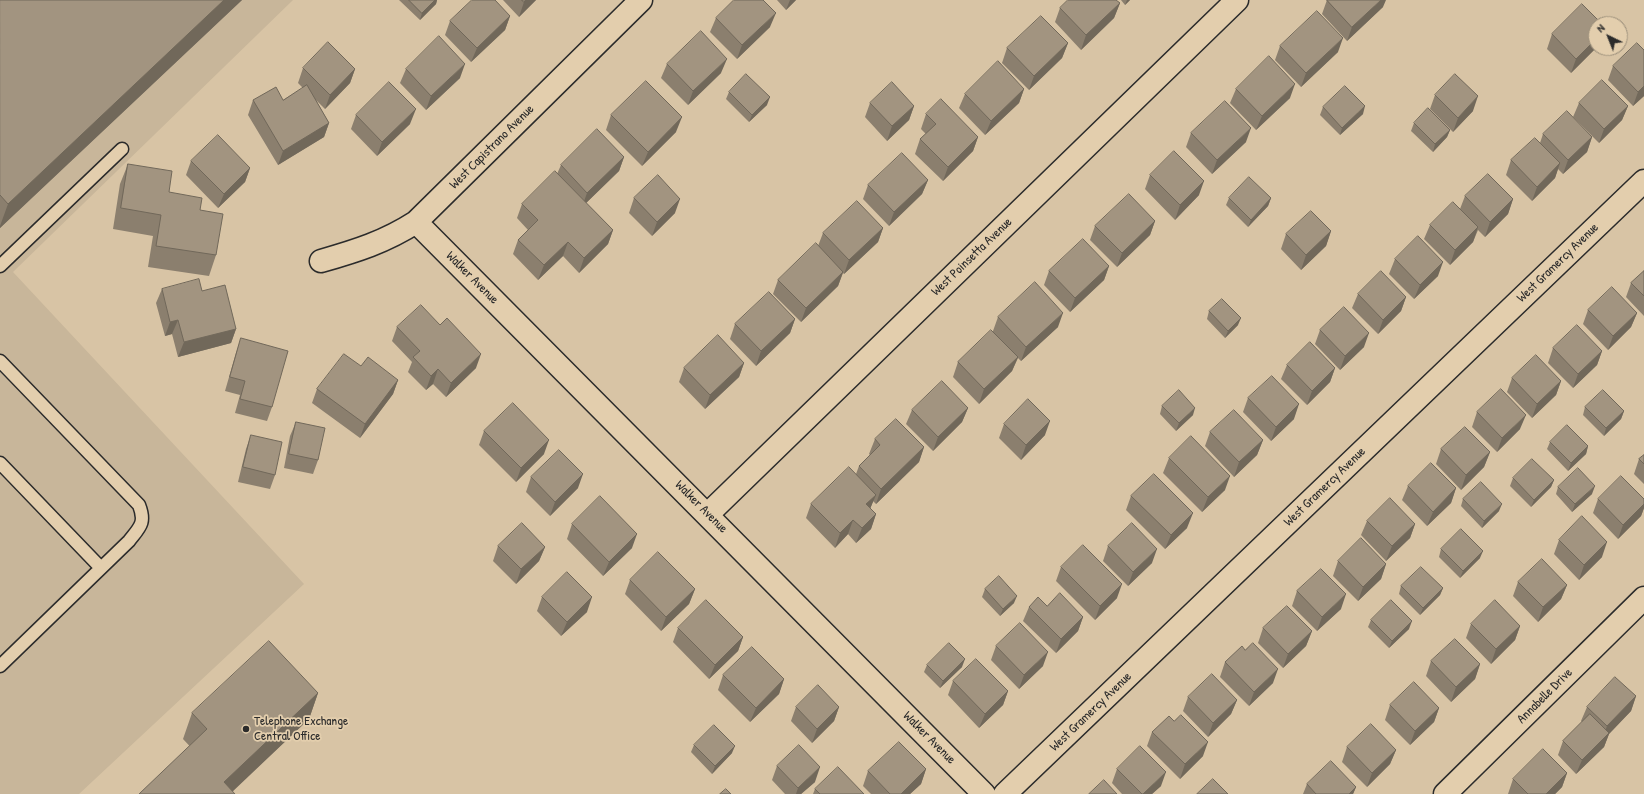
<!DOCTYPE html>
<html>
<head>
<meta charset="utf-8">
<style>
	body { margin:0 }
	#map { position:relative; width:1644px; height:794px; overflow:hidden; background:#d8c4a5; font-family:"Patrick Hand",sans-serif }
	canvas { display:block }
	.north { position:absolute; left:1588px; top:16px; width:40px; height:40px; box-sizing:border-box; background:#e3cead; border:1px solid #998d79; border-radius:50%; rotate:317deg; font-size:11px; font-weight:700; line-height:16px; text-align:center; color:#2b2b2b }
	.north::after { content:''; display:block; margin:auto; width:14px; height:18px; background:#2b2b2b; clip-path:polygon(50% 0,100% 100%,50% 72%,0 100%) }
</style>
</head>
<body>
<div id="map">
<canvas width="1644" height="794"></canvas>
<div class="north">N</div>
</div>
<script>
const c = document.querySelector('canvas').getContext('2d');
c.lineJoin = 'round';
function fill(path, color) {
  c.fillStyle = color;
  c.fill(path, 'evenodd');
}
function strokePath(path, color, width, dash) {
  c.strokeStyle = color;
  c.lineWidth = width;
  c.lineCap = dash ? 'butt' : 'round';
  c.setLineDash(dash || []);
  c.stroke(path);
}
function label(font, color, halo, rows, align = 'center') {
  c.font = font + ' "Patrick Hand",sans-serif';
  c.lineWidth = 3.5;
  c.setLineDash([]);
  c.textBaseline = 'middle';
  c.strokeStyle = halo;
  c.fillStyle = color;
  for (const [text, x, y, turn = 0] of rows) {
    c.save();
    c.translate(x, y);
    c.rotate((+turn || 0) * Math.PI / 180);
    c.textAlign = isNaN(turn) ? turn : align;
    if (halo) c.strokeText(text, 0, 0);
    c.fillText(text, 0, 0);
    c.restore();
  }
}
fill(new Path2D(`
	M0 0H293L13 272 304 584 79 794H0Z`), '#c8b69a');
const lane = new Path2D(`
	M0 266 122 149
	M0 361 139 505C146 523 140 527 129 541L0 666
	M0 463 101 568`);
const street = new Path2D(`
	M416 222 984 794
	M321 261C356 251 385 242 416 222L641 0
	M708 514 1237 0
	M1005 794 1644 181
	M1445 794 1644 598`);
strokePath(lane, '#2b2b2b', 15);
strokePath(street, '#2b2b2b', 25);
strokePath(lane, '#e3cead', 12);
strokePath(street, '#e3cead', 22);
fill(new Path2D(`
	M0 0H242L0 228Z
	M399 0H437L436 4 420 20Z
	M503 0H536L519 17Z
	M777 0H796L786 10Z
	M1121 0H1130L1125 5Z
	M1327 0 1383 7 1347 41 1322 14Z
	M1120 3 1114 18 1081 50 1055 22 1060 8Z
	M510 16 505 30 471 62 445 35 450 21Z
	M716 18 770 27 737 59 710 32Z
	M1552 34 1596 48 1571 73 1547 49Z
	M1068 43 1062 58 1029 90 1002 63 1007 48Z
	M1280 46 1338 52 1301 87 1275 60Z
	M667 64 721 73 688 105 661 78Z
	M1613 66 1644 96 1633 106 1608 80Z
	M303 68 355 69 350 83 325 109 316 100 329 123 324 137 278 165 248 115 253 100H283L303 88 298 83Z
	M406 69 460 78 426 110 400 83Z
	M1024 89 1019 103 985 135 959 108 965 94Z
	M1236 89 1290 98 1256 130 1230 103Z
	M729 92 767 105 749 122 726 99Z
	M1435 95 1473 111 1453 132 1430 109Z
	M870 103 914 106 909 120 887 141 865 117Z
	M1579 103 1628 106 1622 120 1599 143 1573 117Z
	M1323 107 1363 114 1340 135 1320 115Z
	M926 114 978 137 973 151 943 181 915 154 920 139 926 134 921 129Z
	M356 115 410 124 377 156 351 129Z
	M611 115 676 132 642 166 606 130Z
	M1414 123 1450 130 1447 137 1433 152 1411 131Z
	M1191 133 1246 142 1212 174 1186 147Z
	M1543 134 1592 137 1587 152 1563 174 1558 169 1555 178 1532 201 1506 175 1511 160 1540 143Z
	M624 157 619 171 586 203 613 230 608 244 579 273 563 256 538 280 513 254 518 240 528 230 517 218 522 204 557 174 561 165Z
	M191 161 250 168 245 182 218 208 186 175Z
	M128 164 169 192 200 210 216 255 209 276 148 267 153 236 113 229 120 184Z
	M1150 175 1199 195 1175 220 1145 189Z
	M928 180 922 194 889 226 863 199 868 185Z
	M1465 196 1513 199 1508 214 1485 237 1478 230 1473 242 1450 265 1424 239 1430 225 1460 209Z
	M634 198 675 213 652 236 629 213Z
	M1229 198H1271L1268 206 1248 227 1226 205Z
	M1155 221 1150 235 1117 267 1090 240 1095 226Z
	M883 228 878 242 844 274 843 273 838 286 801 322 773 294 778 280 818 246 823 233Z
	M1331 231 1326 246 1301 270 1281 249 1286 234Z
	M1395 259 1438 276 1414 299 1389 274Z
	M1109 266 1104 280 1070 312 1044 285 1049 271Z
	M1644 271V316L1626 297 1631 283Z
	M162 289 202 291 236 329 231 343 178 357 172 334 165 336 156 303Z
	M1358 294 1406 297 1401 311 1378 334 1352 308Z
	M1588 310 1637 313 1631 327 1608 350 1583 324Z
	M1209 311 1238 325 1225 338 1207 319Z
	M998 317 1058 327 1021 361 1018 358 1012 371 979 404 953 377 958 362 993 331Z
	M795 319 790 333 756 366 730 339 735 324Z
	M397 327 476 368 446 397 433 384 426 390 408 372 412 362 392 341Z
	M1320 330 1364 347 1340 370 1315 344Z
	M241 338 272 407 267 421 235 413 240 395 225 391 236 353Z
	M1553 348 1602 351 1597 365 1573 388 1548 363Z
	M744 363 739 377 705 409 679 382 684 368Z
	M1287 365 1335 368 1330 382 1307 405 1281 379Z
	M361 366 398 380 393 394 360 438 312 403 317 389Z
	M1512 378 1561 381 1556 395 1532 418 1507 392Z
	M1248 398 1294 419 1271 441 1243 412Z
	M1162 406 1193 415 1176 431 1160 414Z
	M1585 407 1624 411 1621 419 1604 436 1583 415Z
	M968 408 962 422 933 451 906 424 912 410Z
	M1477 412 1520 429 1497 452 1472 427Z
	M296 422 318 460 313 474 284 468 290 436Z
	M1004 424 1045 435 1021 460 999 438Z
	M484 431 544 454 516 482 479 445Z
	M1210 432 1263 440 1257 455 1234 477 1205 446Z
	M251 435 275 475 270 489 238 482 246 449Z
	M875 439 924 447 919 462 876 504 873 501 870 509 876 514 871 529 856 543 848 534 835 548 806 518 811 504 856 474 859 466 870 455 869 454Z
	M1550 442 1588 446 1586 454 1568 471 1547 449Z
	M1441 449 1490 452 1484 467 1461 490 1436 464Z
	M1644 455V484L1634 474 1639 459Z
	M1169 458 1225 490 1202 512 1163 473Z
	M531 477 578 488 550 516 526 492Z
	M1513 478 1554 480 1551 487 1531 507 1510 486Z
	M1408 486 1456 488 1451 503 1427 526 1402 500Z
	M1558 487 1592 494 1572 512 1556 494Z
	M1131 496 1187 528 1165 549 1126 510Z
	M1463 499 1499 511 1482 528 1461 506Z
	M1598 499H1644V508L1641 516 1618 539 1593 513Z
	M1367 521 1415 524 1410 538 1386 561 1361 535Z
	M572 524 632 548 603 576 567 539Z
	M1559 540 1602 557 1579 580 1554 554Z
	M498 546 545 547 539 561 516 584 493 561Z
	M1108 546 1152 563 1128 586 1103 561Z
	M1441 549 1480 558 1460 578 1439 557Z
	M1338 561 1386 564 1381 579 1358 601 1333 576Z
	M1061 567 1117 598 1095 620 1056 581Z
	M630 580 695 589 689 604 661 631 625 594Z
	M1518 582 1567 585 1561 599 1538 622 1513 596Z
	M1401 586 1443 588 1440 595 1420 615 1399 594Z
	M985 589 1014 603 1000 616 982 597Z
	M1297 591 1341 609 1317 631 1292 606Z
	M542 597 587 612 561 636 537 611Z
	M1047 606 1083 617 1078 631 1056 653 1023 621 1029 607Z
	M1371 620 1409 629 1389 648 1368 627Z
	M1471 624 1520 626 1515 640 1491 664 1466 638Z
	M678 628 743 637 738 651 709 679 673 642Z
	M1263 628 1312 631 1306 646 1283 668 1258 643Z
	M996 646 1043 666 1019 689 991 660Z
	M1431 661 1480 664 1475 679 1451 702 1426 676Z
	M1225 662 1273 683 1249 706 1220 677Z
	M927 665 962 667 940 688 924 672Z
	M723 675 784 679 779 694 750 722 718 690Z
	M953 681 1008 691 1003 705 979 728 948 695Z
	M318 693 309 719 232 791 183 739 192 713Z
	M1636 696 1631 711 1609 734 1604 747 1576 774 1558 755 1563 741 1582 722 1581 721 1587 707Z
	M1188 697 1237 700 1231 714 1208 737 1183 711Z
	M1390 705 1439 708 1434 722 1410 745 1385 720Z
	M796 707H839L834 721 812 743 791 721Z
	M1152 732 1203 756 1180 779 1147 746Z
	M694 745 732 753 712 774 691 752Z
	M1347 747 1396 750 1390 764 1367 787 1342 762Z
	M777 766 815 782 801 794H785L772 780Z
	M926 769 921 784 910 794H871L863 786 868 771Z
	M1117 769 1161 786 1152 794H1122L1112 783Z
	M1567 773 1562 787 1555 794H1508L1513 779Z
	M1307 784 1356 787 1353 794H1303Z
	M815 789 864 794H813Z`), '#8b7f6e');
fill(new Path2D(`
	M224 0H242L0 228V226L8 204Z
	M435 0H437L436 4 420 20 422 13Z
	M526 0H536L519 17 524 2Z
	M790 0H796L786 10Z
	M1127 0H1130L1125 5Z
	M1381 0H1386L1383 7 1347 41 1352 27Z
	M1120 3 1114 18 1081 50 1086 35Z
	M776 13 770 27 737 59 742 45Z
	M510 16 505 30 471 62 477 48Z
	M1343 38 1338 52 1301 87 1306 73Z
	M1596 39V48L1571 73 1576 59Z
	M1068 43 1062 58 1029 90 1034 76Z
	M727 59 721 73 688 105 693 91Z
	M465 64 460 78 426 110 431 96Z
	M355 69 350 83 325 109 330 95Z
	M1295 84 1290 98 1256 130 1262 116Z
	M1644 86V96L1633 106 1638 92Z
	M1024 89 1019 103 985 135 991 121Z
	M1478 96 1473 111 1453 132 1458 118Z
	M770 97 767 105 749 122 752 115Z
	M914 106 909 120 887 141 892 126Z
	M1365 106 1363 114 1340 135 1342 128Z
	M1628 106 1622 120 1599 143 1604 129Z
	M416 109 410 124 377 156 382 142Z
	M682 117 676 132 642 166 648 152Z
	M329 123 324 137 278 165 283 151Z
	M1251 128 1246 142 1212 174 1217 160Z
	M1450 130 1447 137 1433 152 1435 144Z
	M978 137 973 151 943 181 948 167Z
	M1592 137 1587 152 1563 174 1568 160Z
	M624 157 619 171 582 207 587 193Z
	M1560 163 1555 178 1532 201 1537 187Z
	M250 168 245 182 218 208 224 194Z
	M928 180 922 194 889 226 894 212Z
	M1204 181 1199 195 1175 220 1180 205Z
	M1271 198 1268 206 1248 227 1251 220Z
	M680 199 675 213 652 236 657 222Z
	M1513 199 1508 214 1485 237 1490 222Z
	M1155 221 1150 235 1117 267 1122 253Z
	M1478 227 1473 242 1450 265 1455 250Z
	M883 228 878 242 844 274 849 260Z
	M613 230 608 244 579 273 584 258Z
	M1331 231 1326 246 1301 270 1306 255Z
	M568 242 563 256 538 280 544 265Z
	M1443 262 1438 276 1414 299 1420 285Z
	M1109 266 1104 280 1070 312 1075 298Z
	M843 272 838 286 801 322 806 308Z
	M1406 297 1401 311 1378 334 1383 320Z
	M1063 313 1058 327 1021 361 1026 347Z
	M1637 313 1631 327 1608 350 1613 336Z
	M1241 318 1238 325 1225 338 1228 331Z
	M795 319 790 333 756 366 761 351Z
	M178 320 172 334 165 336 170 322Z
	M236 329 231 343 178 357 184 342Z
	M1369 333 1364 347 1340 370 1345 356Z
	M1602 351 1597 365 1573 388 1578 374Z
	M481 354 476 368 446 397 451 383Z
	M1018 357 1012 371 979 404 984 389Z
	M744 363 739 377 705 409 710 395Z
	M1335 368 1330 382 1307 405 1312 391Z
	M438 369 433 384 426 390 431 376Z
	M398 380 393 394 360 438 365 424Z
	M1561 381 1556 395 1532 418 1537 404Z
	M1299 404 1294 419 1271 441 1276 427Z
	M968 408 962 422 933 451 938 437Z
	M1195 408 1193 415 1176 431 1179 423Z
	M1624 411 1621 419 1604 436 1606 428Z
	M1526 415 1520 429 1497 452 1502 438Z
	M1050 421 1045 435 1021 460 1026 445Z
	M549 440 544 454 516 482 521 468Z
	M1263 440 1257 455 1234 477 1239 462Z
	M1588 446 1586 454 1568 471 1571 463Z
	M924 447 919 462 876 504 881 489Z
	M1490 452 1484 467 1461 490 1466 475Z
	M583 474 578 488 550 516 555 502Z
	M1230 476 1225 490 1202 512 1208 497Z
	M1554 480 1551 487 1531 507 1534 500Z
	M1595 486 1592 494 1572 512 1575 504Z
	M1456 488 1451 503 1427 526 1433 512Z
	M876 495 870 509 866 504Z
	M1502 504 1499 511 1482 528 1484 521Z
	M1644 504V508L1641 516 1618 539 1623 525Z
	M1193 513 1187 528 1165 549 1171 535Z
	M876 514 871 529 856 543 862 528Z
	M853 520 848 534 835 548 840 533Z
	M1415 524 1410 538 1386 561 1392 546Z
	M637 534 632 548 603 576 609 562Z
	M1607 542 1602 557 1579 580 1584 565Z
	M545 547 539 561 516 584 521 569Z
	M1157 549 1152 563 1128 586 1133 572Z
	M1483 551 1480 558 1460 578 1463 571Z
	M1386 564 1381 579 1358 601 1363 587Z
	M1122 584 1117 598 1095 620 1100 606Z
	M1567 585 1561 599 1538 622 1543 607Z
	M1443 588 1440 595 1420 615 1423 608Z
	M695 589 689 604 661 631 666 617Z
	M1346 594 1341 609 1317 631 1322 617Z
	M1017 596 1014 603 1000 616 1003 609Z
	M592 597 587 612 561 636 567 622Z
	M1083 617 1078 631 1056 653 1061 639Z
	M1412 621 1409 629 1389 648 1392 641Z
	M1520 626 1515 640 1491 664 1496 649Z
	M1312 631 1306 646 1283 668 1288 654Z
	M743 637 738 651 709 679 715 665Z
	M1048 652 1043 666 1019 689 1024 675Z
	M965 659 962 667 940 688 943 681Z
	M1480 664 1475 679 1451 702 1456 687Z
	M1278 669 1273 683 1249 706 1254 692Z
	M784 679 779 694 750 722 756 708Z
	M1008 691 1003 705 979 728 985 714Z
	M318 693 309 719 230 794 224 782Z
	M1636 696 1631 711 1609 734 1604 747 1576 774 1582 760 1602 740 1607 726Z
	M1237 700 1231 714 1208 737 1213 723Z
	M839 707 834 721 812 743 817 729Z
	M1439 708 1434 722 1410 745 1415 731Z
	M1208 742 1203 756 1180 779 1185 764Z
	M735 746 732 753 712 774 715 766Z
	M1396 750 1390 764 1367 787 1372 773Z
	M820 767 815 782 801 794H796L798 788Z
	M926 769 921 784 910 794H901Z
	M1166 772 1161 786 1152 794H1143Z
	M1567 773 1562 787 1555 794H1546Z
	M1356 787 1353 794H1349Z`), '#71685a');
const building = new Path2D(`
	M0 0H224L8 204 0 195Z
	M409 0H435L422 13Z
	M472 0H495L510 16 477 48 450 21Z
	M522 0H526L524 2Z
	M734 0H763L776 13 742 45 716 18Z
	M1068 0H1116L1120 3 1086 35 1060 8Z
	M1327 0H1381L1352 27Z
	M1582 4 1602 24H1596V39L1576 59 1552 34Z
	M1317 11 1343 38 1306 73 1280 46Z
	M1041 16 1068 43 1034 76 1007 48Z
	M701 31 727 59 693 91 667 64Z
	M439 36 465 64 431 96 406 69Z
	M328 42 355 69 330 95 303 68Z
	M1637 43 1644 50V86L1638 92 1613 66Z
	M1269 56 1295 84 1262 116 1236 89Z
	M998 61 1024 89 991 121 965 94Z
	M746 74 770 97 752 115 729 92Z
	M1455 74 1478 96 1458 118 1435 95Z
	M1602 80 1628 106 1604 129 1579 103Z
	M646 81 682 117 648 152 611 115Z
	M389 82 416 109 382 142 356 115Z
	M892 82 914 106 892 126 870 103Z
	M307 85 329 123 283 151 253 100 276 87 283 100Z
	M1345 86 1365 106 1342 128 1323 107Z
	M941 99 978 137 948 167 920 139 936 124 926 114Z
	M1225 101 1251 128 1217 160 1191 133Z
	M1428 108 1450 130 1435 144 1414 123Z
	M1567 111 1592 137 1568 160 1543 134Z
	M597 129 624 157 587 193 561 165Z
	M218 135 250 168 224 194 191 161Z
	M1535 138 1560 163 1537 187 1511 160Z
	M1174 151 1204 181 1180 205 1150 175Z
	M902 153 928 180 894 212 868 185Z
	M128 164 172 171 169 192 202 198 200 210 223 214 216 255 156 246 161 215 121 208Z
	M555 171 613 230 584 258 568 242 544 265 518 240 538 220 522 204Z
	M1488 174 1513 199 1490 222 1465 196Z
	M658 175 680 199 657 222 634 198Z
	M1249 177 1271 198 1251 220 1229 198Z
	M1129 194 1155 221 1122 253 1095 226Z
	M857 201 883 228 849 260 823 233Z
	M1453 202 1478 227 1455 250 1430 225Z
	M1311 211 1331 231 1306 255 1286 234Z
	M1418 236 1443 262 1420 285 1395 259Z
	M1083 239 1109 266 1075 298 1049 271Z
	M816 243 843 272 806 308 778 280Z
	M1381 271 1406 297 1383 320 1358 294Z
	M1644 271V296L1631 283Z
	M199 279 202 291 225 285 236 329 184 342 178 320 170 322 162 289Z
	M1035 282 1063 313 1026 347 998 317Z
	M1612 287 1637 313 1613 336 1588 310Z
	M769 292 795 319 761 351 735 324Z
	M1222 299 1241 318 1228 331 1209 311Z
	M421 305 440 325 447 318 481 354 451 383 438 369 431 376 413 357 420 351 397 327Z
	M1344 307 1369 333 1345 356 1320 330Z
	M1577 325 1602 351 1578 374 1553 348Z
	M991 330 1018 357 984 389 958 362Z
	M718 335 744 363 710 395 684 368Z
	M241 338 288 351 272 407 240 399 245 381 230 377Z
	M1310 342 1335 368 1312 391 1287 365Z
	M344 354 361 366 368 357 398 380 365 424 317 389Z
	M1536 355 1561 381 1537 404 1512 378Z
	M1272 376 1299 404 1276 427 1248 398Z
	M942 381 968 408 938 437 912 410Z
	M1501 389 1526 415 1502 438 1477 412Z
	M1179 390 1195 408 1179 423 1162 406Z
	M1603 390 1624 411 1606 428 1585 407Z
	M1028 399 1050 421 1026 445 1004 424Z
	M513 403 549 440 521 468 484 431Z
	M1234 410 1263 440 1239 462 1210 432Z
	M896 419 924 447 881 489 859 466 880 445 875 439Z
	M296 422 325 428 318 460 289 454Z
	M1567 425 1588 446 1571 463 1550 442Z
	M1465 427 1490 452 1466 475 1441 449Z
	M251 435 282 442 275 475 243 467Z
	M1191 436 1230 476 1208 497 1169 458Z
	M559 450 583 474 555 502 531 477Z
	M1644 455V464L1639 459Z
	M1532 459 1554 480 1534 500 1513 478Z
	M1431 463 1456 488 1433 512 1408 486Z
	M849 467 876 495 866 504 876 514 862 528 853 520 840 533 811 504Z
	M1578 468 1595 486 1575 504 1558 487Z
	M1154 474 1193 513 1171 535 1131 496Z
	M1621 476 1644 499V504L1623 525 1598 499Z
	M1481 482 1502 504 1484 521 1463 499Z
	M600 496 637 534 609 562 572 524Z
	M1390 498 1415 524 1392 546 1367 521Z
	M1582 516 1607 542 1584 565 1559 540Z
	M522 523 545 547 521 569 498 546Z
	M1132 523 1157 549 1133 572 1108 546Z
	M1461 529 1483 551 1463 571 1441 549Z
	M1361 538 1386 564 1363 587 1338 561Z
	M1083 545 1122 584 1100 606 1061 567Z
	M658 552 695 589 666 617 630 580Z
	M1542 559 1567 585 1543 607 1518 582Z
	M1421 567 1443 588 1423 608 1401 586Z
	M1321 569 1346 594 1322 617 1297 591Z
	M567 572 592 597 567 622 542 597Z
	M999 576 1017 596 1003 609 985 589Z
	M1060 593 1083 617 1061 639 1029 607 1038 597 1047 606Z
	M706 600 743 637 715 665 678 628Z
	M1391 600 1412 621 1392 641 1371 620Z
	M1495 600 1520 626 1496 649 1471 624Z
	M1287 606 1312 631 1288 654 1263 628Z
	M1020 623 1048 652 1024 675 996 646Z
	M1455 639 1480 664 1456 687 1431 661Z
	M269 641 318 693 224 782 235 794H139L207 729 192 713Z
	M949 643 965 659 943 681 927 665Z
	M1253 643 1278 669 1254 692 1225 662 1242 646 1245 650Z
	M752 647 784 679 756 708 723 675Z
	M976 659 1008 691 985 714 953 681Z
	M1212 674 1237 700 1213 723 1188 697Z
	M1615 677 1636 696 1607 726 1587 707Z
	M1414 682 1439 708 1415 731 1390 705Z
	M818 685 839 707 817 729 796 707Z
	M1590 714 1609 733 1582 760 1563 741Z
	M1181 715 1208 742 1185 764 1152 732 1169 716 1174 721Z
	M1371 724 1396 750 1372 773 1347 747Z
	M714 725 735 746 715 766 694 745Z
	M899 742 926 769 901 794H890L868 771Z
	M799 745 820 767 798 788 777 766Z
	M1140 746 1166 772 1143 794H1142L1117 769Z
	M1543 749 1567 773 1546 794H1528L1513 779Z
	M1331 761 1356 787 1349 794H1316L1307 784Z
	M838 767 864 794H820L815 789Z
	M1213 779 1228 794H1197Z
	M1104 780 1117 794H1089Z
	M726 789 731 794H720Z`);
fill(building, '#a29480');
strokePath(building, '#71685a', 1);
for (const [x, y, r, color] of [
	[246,729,4,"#2b2b2b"]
]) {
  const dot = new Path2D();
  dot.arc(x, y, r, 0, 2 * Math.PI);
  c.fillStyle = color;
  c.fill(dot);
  strokePath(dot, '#e3cead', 1.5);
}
label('13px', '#2b2b2b', '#e3cead', [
	["West Capistrano Avenue",492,147,-45],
	["West Poinsetta Avenue",972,257,-44],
	["West Gramercy Avenue",1558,263,-44],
	["Walker Avenue",472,278,45],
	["West Gramercy Avenue",1325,487,-44],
	["Walker Avenue",701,507,45],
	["Annabelle Drive",1545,696,-45],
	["West Gramercy Avenue",1091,712,-44],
	["Walker Avenue",929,738,45]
]);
label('13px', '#2b2b2b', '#e3cead', [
	["Telephone Exchange",254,722],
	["Central Office",254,737]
], 'left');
</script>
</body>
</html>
